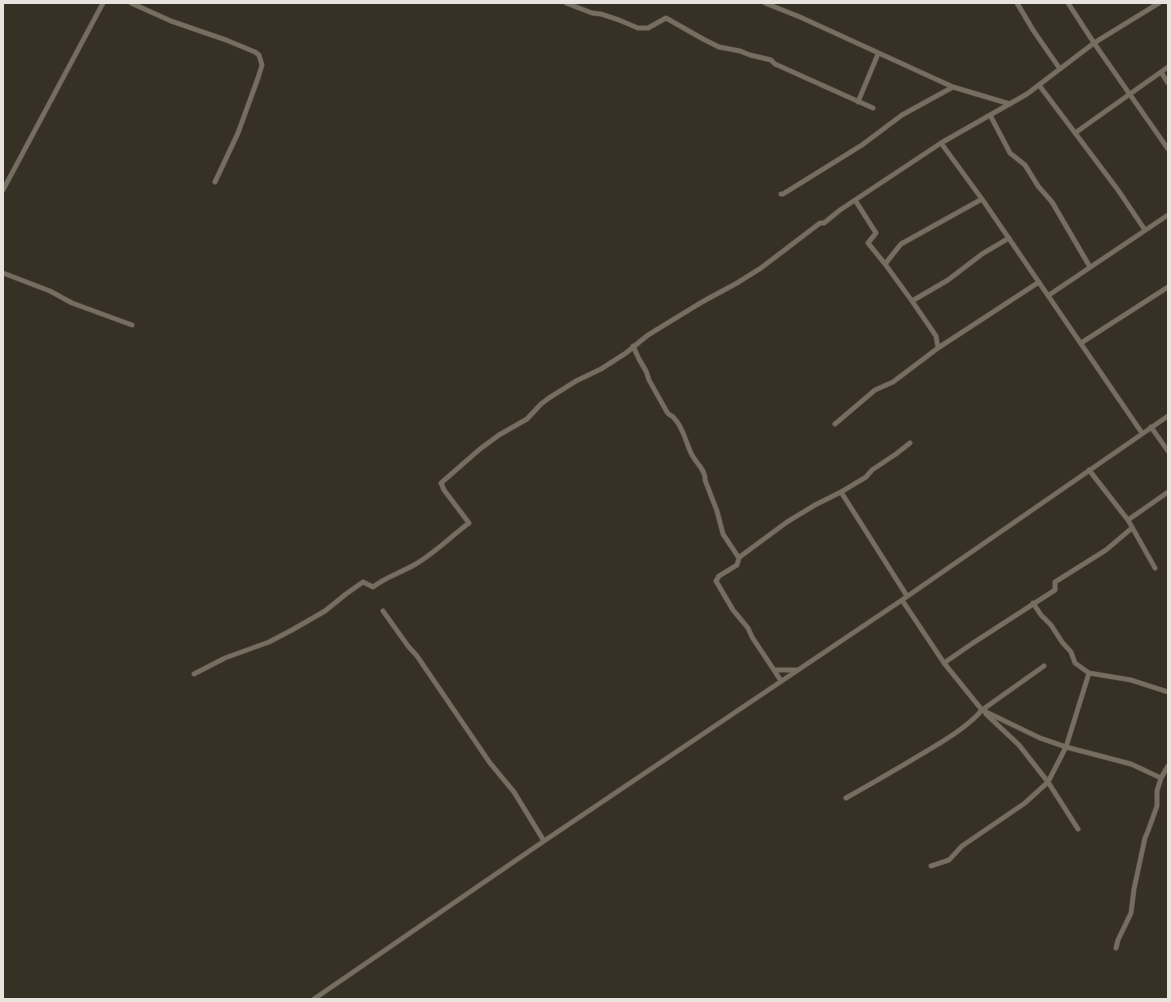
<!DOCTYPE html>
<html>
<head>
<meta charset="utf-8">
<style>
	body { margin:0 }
	#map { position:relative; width:1171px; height:1002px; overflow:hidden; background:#373025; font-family:"Source Sans 3",sans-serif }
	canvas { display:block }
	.frame { position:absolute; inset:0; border:4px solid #e8e3dc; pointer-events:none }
</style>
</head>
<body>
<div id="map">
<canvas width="1171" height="1002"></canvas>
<div class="frame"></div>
</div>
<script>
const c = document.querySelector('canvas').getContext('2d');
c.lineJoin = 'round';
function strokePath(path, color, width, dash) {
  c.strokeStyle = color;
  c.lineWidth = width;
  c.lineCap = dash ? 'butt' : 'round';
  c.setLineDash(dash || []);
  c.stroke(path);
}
const minor = new Path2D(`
	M131 3 171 21 226 40 255 52 259 55 262 65 258 78 238 133 215 182
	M566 3 592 13 601 14 619 20 638 28H648L666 18 703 39 719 47 740 51 750 55 771 60 775 64 873 108
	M765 3 800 17 953 87 1010 104
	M1017 3 1033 30 1060 69
	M1068 3 1094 43 1168 149
	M1161 72 1168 83
	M1039 85 1118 190 1145 230
	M858 102 878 54
	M990 115 1010 153 1025 165 1038 186 1052 202 1090 267
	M1075 133 1168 67
	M941 143 982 199 1142 433
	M3 190 103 3
	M781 194H783L862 145 902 115 953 87
	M855 200 876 233 868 243 885 264 912 301 936 336 938 348
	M885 264 901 244 982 199
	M3 273 50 291 72 303 132 325
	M1049 295 1168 215
	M912 301 948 280 982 254 1009 238
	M1081 343 1168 287
	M633 346 639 359 646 371 649 380 667 412C669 416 672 415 674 418 684 428 686 444 692 455 697 464 706 471 705 480L717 511 723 534 739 558
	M835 424 875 390 893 382 938 348 1039 282
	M1151 427 1168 451
	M1089 470 1128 520 1155 568
	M841 492 907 596
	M1128 520 1168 492
	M902 600 944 663 982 710 1040 738 1066 747 1131 764 1161 778
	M1033 603 1041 615 1051 625 1062 642 1071 652 1075 663 1089 673 1131 680 1168 692
	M383 611 408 646 417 656 490 763 514 792 544 841
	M944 663 973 643 1055 590V582L1106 550 1132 528
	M774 670 781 681
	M798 670H774L752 637 748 628 733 610 716 581 719 576 737 565 739 558 741 556 787 522 815 505 841 492 866 477 872 470 896 454 910 443
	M194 674 225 658 269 642 292 630 325 611 346 594 363 582 373 587C386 577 400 573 414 565 434 554 450 537 469 523L444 490 441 483 480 449 499 435 527 419 541 404 549 398 576 381 601 369 626 353 648 335 702 302 737 283 761 268 820 223H824L840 210 941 143 1027 94 1094 43 1159 3
	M986 714 1019 745 1048 782 1078 829
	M846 798C869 785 892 772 915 758 937 745 966 729 982 710L1044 666
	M931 866 949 860 962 846 1025 803 1048 782 1066 747 1089 673
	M1116 948 1118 940 1131 913 1134 889 1145 838 1148 831 1157 806V791L1161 778 1168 766
	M314 999 544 841 902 600 1168 416`);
strokePath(minor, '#534d43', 5.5);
strokePath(minor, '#766e61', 4.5);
</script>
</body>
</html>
